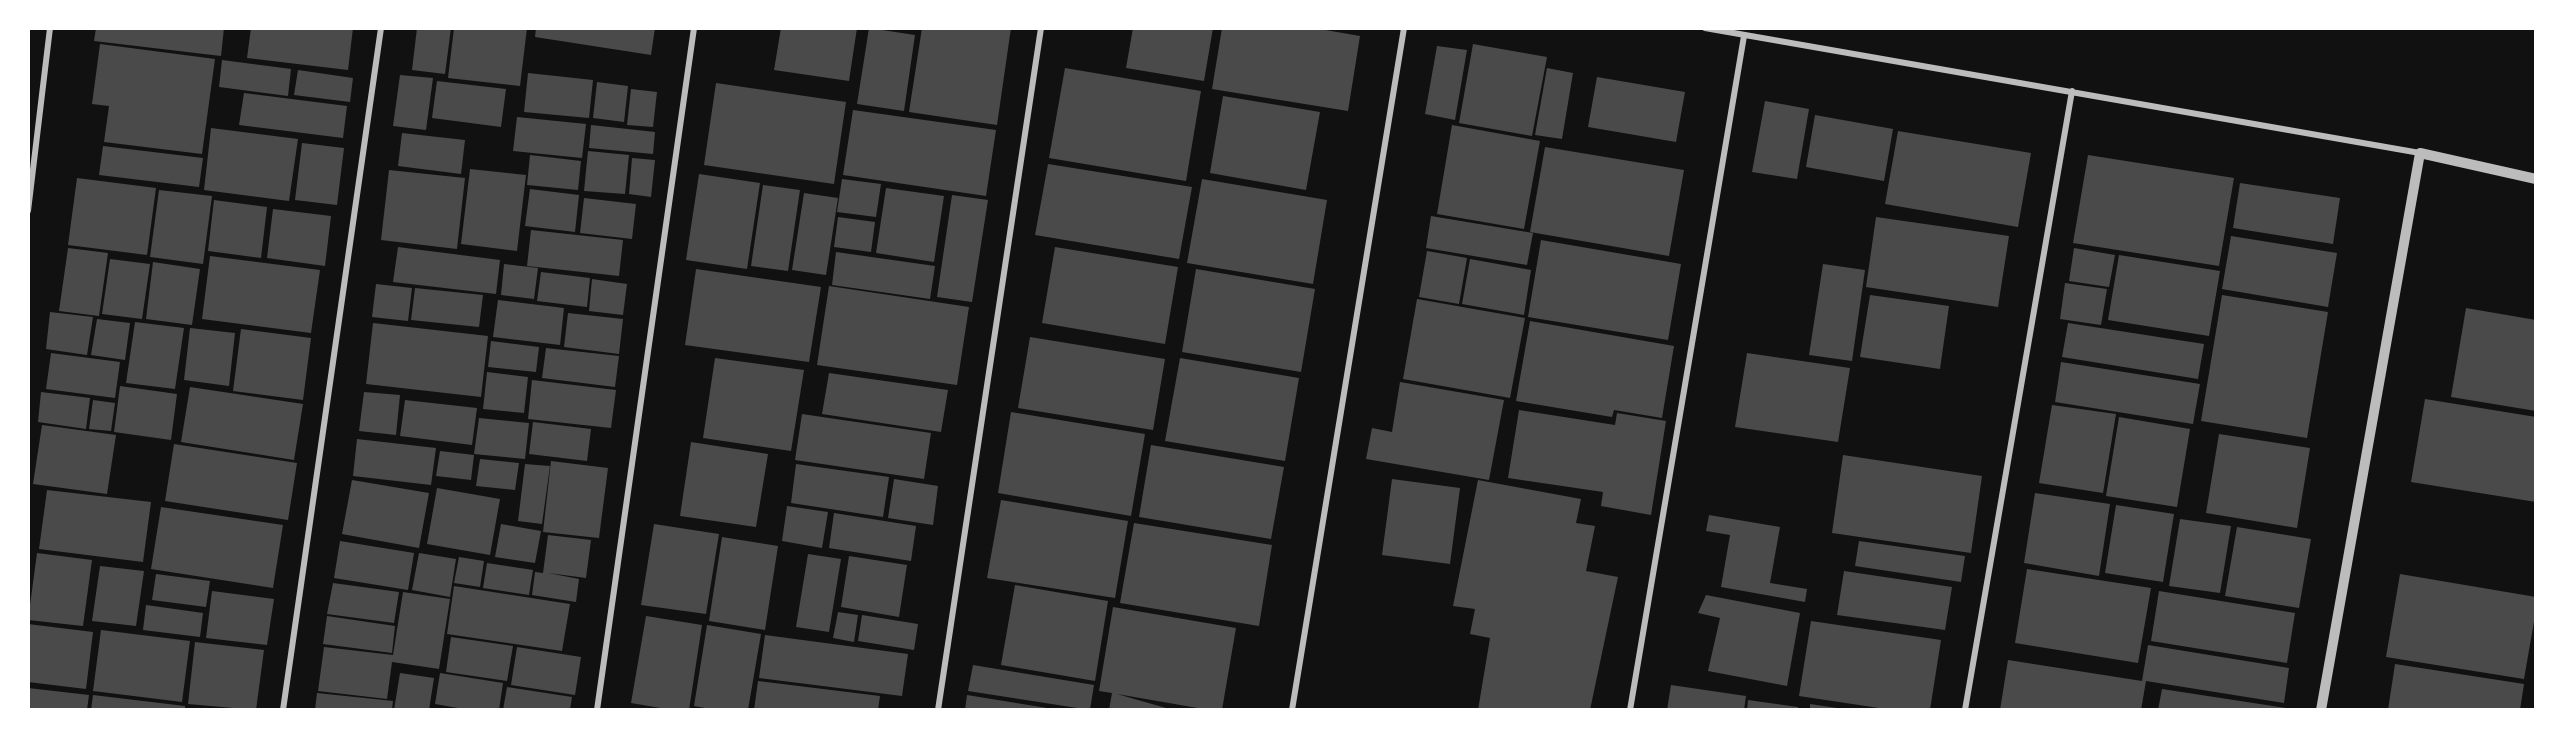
<!DOCTYPE html>
<html>
<head>
<meta charset="utf-8">
<style>
	body { margin:0 }
	#map { position:relative; width:2564px; height:738px; overflow:hidden; background:#111; font-family:Raleway,sans-serif }
	canvas { display:block }
	.frame { position:absolute; inset:0; border:30px solid #fff; pointer-events:none }
</style>
</head>
<body>
<div id="map">
<canvas width="2564" height="738"></canvas>
<div class="frame"></div>
</div>
<script>
const c = document.querySelector('canvas').getContext('2d');
c.lineJoin = 'round';
function fill(path, color) {
  c.fillStyle = color;
  c.fill(path, 'evenodd');
}
function strokePath(path, color, width, dash) {
  c.strokeStyle = color;
  c.lineWidth = width;
  c.lineCap = dash ? 'butt' : 'round';
  c.setLineDash(dash || []);
  c.stroke(path);
}
fill(new Path2D(`
	M96 28H224L221 56 94 41Z
	M251 28H353L348 70 247 58Z
	M417 28H451L445 74 412 70Z
	M454 28H527L520 86 448 78Z
	M536 28H655L651 55 535 37Z
	M781 28H857L849 81 774 70Z
	M869 28 915 35 904 111 857 104Z
	M922 28H1011L997 125 909 112Z
	M1133 28H1213L1204 81 1126 68Z
	M1222 28H1314L1360 36 1348 111 1212 89Z
	M100 44 215 59 202 154 104 142 109 106 92 104Z
	M1473 44 1547 57 1532 136 1459 123Z
	M1437 46 1467 50 1455 120 1425 114Z
	M222 60 291 69 288 96 219 87Z
	M1065 68 1201 91 1186 181 1049 158Z
	M1547 68 1573 73 1562 139 1535 135Z
	M298 70 353 78 350 102 294 95Z
	M528 73 593 80 589 118 524 112Z
	M400 75 433 78 426 130 393 126Z
	M1597 77 1685 92 1676 142 1588 127Z
	M437 81 506 89 501 127 432 118Z
	M597 82 628 86 624 122 593 118Z
	M716 83 846 102 834 184 704 165Z
	M631 89 657 92 653 127 627 125Z
	M244 93 347 106 343 138 239 125Z
	M1223 96 1320 112 1306 190 1210 173Z
	M1765 101 1809 109 1797 179 1752 172Z
	M853 110 996 130 986 196 843 175Z
	M1815 115 1893 129 1884 181 1806 167Z
	M517 117 586 124 582 158 513 151Z
	M591 125 655 132 653 154 589 148Z
	M1452 125 1540 141 1524 229 1437 214Z
	M211 128 298 139 289 201 204 190Z
	M1898 131 2031 153 2018 227 1885 204Z
	M402 133 465 140 461 174 398 166Z
	M302 143 344 148 337 205 295 200Z
	M103 146 203 158 199 187 99 175Z
	M1545 147 1684 170 1669 256 1530 232Z
	M588 151 629 155 625 194 584 191Z
	M530 155 581 161 578 190 527 185Z
	M2088 155 2234 178 2219 266 2073 243Z
	M632 158 655 160 651 197 629 194Z
	M1048 164 1192 187 1179 259 1035 235Z
	M470 169 526 175 517 251 461 244Z
	M389 170 465 178 457 249 381 240Z
	M699 174 760 183 747 269 686 260Z
	M77 178 156 188 147 255 68 245Z
	M842 179 881 184 876 217 837 212Z
	M1202 179 1327 200 1313 284 1187 263Z
	M2240 183 2340 198 2333 244 2233 228Z
	M763 185 800 190 788 271 751 266Z
	M886 188 944 196 934 262 876 253Z
	M530 189 579 195 575 232 525 226Z
	M159 190 212 196 203 264 150 257Z
	M804 193 838 198 826 275 792 270Z
	M952 195 988 200 972 302 937 297Z
	M584 198 636 204 632 239 580 233Z
	M214 200 267 207 261 258 208 251Z
	M273 209 331 216 325 266 267 258Z
	M1431 216 1533 233 1527 265 1426 248Z
	M838 217 875 222 871 252 834 247Z
	M1876 217 2009 236 1998 307 1866 287Z
	M531 230 623 240 619 276 527 266Z
	M2231 236 2337 253 2328 307 2222 289Z
	M1541 240 1681 264 1668 340 1528 317Z
	M398 247 500 260 496 294 393 282Z
	M1055 247 1178 267 1165 344 1042 323Z
	M68 248 108 253 99 316 59 311Z
	M2074 248 2115 255 2109 287 2069 281Z
	M1427 251 1467 258 1459 304 1419 297Z
	M836 252 935 266 930 299 832 285Z
	M2119 255 2220 271 2209 336 2108 320Z
	M210 256 320 270 311 333 202 319Z
	M110 259 150 264 142 319 102 314Z
	M1470 259 1531 270 1524 315 1462 304Z
	M153 262 200 269 192 325 146 319Z
	M504 264 538 268 534 299 501 295Z
	M1823 264 1865 270 1852 361 1809 355Z
	M696 269 821 287 809 362 685 345Z
	M1196 269 1315 289 1301 372 1182 352Z
	M541 272 590 278 587 307 537 301Z
	M592 279 627 284 623 315 589 311Z
	M2065 283 2107 289 2101 325 2060 319Z
	M376 284 412 288 408 321 372 317Z
	M829 286 969 307 957 385 817 365Z
	M415 288 483 295 479 327 411 320Z
	M1870 295 1949 306 1940 369 1860 357Z
	M2222 295 2328 312 2307 438 2201 421Z
	M1417 299 1525 318 1510 398 1403 379Z
	M498 300 564 308 560 345 493 337Z
	M2466 308 2536 320V411L2451 397Z
	M50 312 93 317 87 355 46 349Z
	M568 313 623 319 619 354 564 347Z
	M97 319 130 323 125 360 91 355Z
	M1530 321 1674 346 1662 418 1614 410 1612 417 1516 401Z
	M135 322 184 328 175 389 126 383Z
	M373 323 488 336 481 397 366 384Z
	M2068 323 2204 344 2198 379 2062 357Z
	M190 328 235 333 229 386 184 380Z
	M241 329 311 338 303 400 233 391Z
	M1030 337 1165 359 1153 430 1018 408Z
	M491 341 539 347 536 372 488 367Z
	M546 348 619 356 615 387 542 378Z
	M51 353 120 362 115 398 46 389Z
	M1747 353 1850 368 1838 442 1735 427Z
	M715 358 804 370 791 451 703 438Z
	M1180 358 1299 378 1285 461 1165 441Z
	M2061 362 2200 384 2193 424 2055 402Z
	M487 372 528 377 524 413 483 409Z
	M829 373 948 390 941 432 822 414Z
	M532 380 616 390 611 428 528 419Z
	M1400 382 1504 400 1489 480 1366 459 1372 428 1392 432Z
	M120 386 177 394 171 440 114 432Z
	M190 387 303 404 294 460 181 442Z
	M41 392 90 398 86 429 38 422Z
	M364 392 400 395 396 435 359 431Z
	M2425 399 2536 417V502L2411 482Z
	M93 400 115 403 111 431 89 429Z
	M405 400 477 408 472 445 400 436Z
	M2052 405 2116 414 2103 493 2039 483Z
	M1519 410 1615 425 1617 413 1666 421 1651 515 1601 506 1603 492 1508 478Z
	M1011 412 1145 434 1131 516 998 493Z
	M802 414 931 433 924 479 795 460Z
	M2119 417 2190 429 2177 507 2106 496Z
	M479 418 529 423 525 459 474 454Z
	M533 422 591 429 587 461 529 454Z
	M42 425 116 435 107 494 33 484Z
	M2219 434 2310 448 2297 528 2206 513Z
	M357 439 436 448 431 485 353 476Z
	M691 442 768 454 756 527 680 516Z
	M174 444 297 463 288 520 165 501Z
	M1151 445 1284 467 1271 539 1139 517Z
	M440 451 474 455 471 480 436 476Z
	M1843 455 1982 476 1971 553 1832 533Z
	M480 459 519 463 515 490 476 486Z
	M551 461 608 468 599 538 543 532Z
	M525 464 550 466 542 524 518 521Z
	M796 464 889 477 883 517 791 503Z
	M894 479 938 486 933 525 888 518Z
	M1392 479 1460 488 1450 564 1382 555Z
	M352 480 429 493 419 548 342 534Z
	M1478 480 1581 499 1576 523 1595 526 1586 571 1618 577 1590 710H1478L1490 638 1470 634 1475 609 1453 606Z
	M437 488 500 499 490 555 427 544Z
	M47 490 151 502 143 562 39 549Z
	M2035 493 2110 504 2099 576 2024 563Z
	M1001 500 1128 521 1115 598 987 578Z
	M2116 505 2174 514 2163 582 2105 573Z
	M787 506 828 512 822 548 782 541Z
	M161 507 283 525 273 588 151 569Z
	M834 513 916 526 911 561 829 548Z
	M1709 515 1780 527 1770 583 1807 589 1805 602 1721 587 1730 535 1706 531Z
	M2180 519 2231 526 2220 593 2169 586Z
	M1134 523 1272 545 1259 626 1120 603Z
	M501 524 541 531 535 563 495 557Z
	M654 524 719 534 706 614 641 605Z
	M2237 527 2311 539 2299 608 2225 596Z
	M548 535 591 540 586 578 548 573 579 579 576 602 532 595 535 572 543 573Z
	M722 537 778 546 765 630 709 621Z
	M340 541 414 553 408 590 334 578Z
	M1859 541 1965 556 1961 582 1855 566Z
	M37 553 92 560 83 626 28 620Z
	M419 553 456 559 450 597 412 590Z
	M808 554 841 559 829 632 796 627Z
	M849 556 907 565 899 617 841 607Z
	M459 557 484 561 480 587 454 583Z
	M487 563 533 570 529 595 483 588Z
	M100 566 144 571 136 626 92 621Z
	M2027 569 2151 588 2138 663 2015 643Z
	M1844 571 1952 587 1945 630 1837 615Z
	M156 574 210 581 206 607 152 600Z
	M2400 574 2536 597V610L2524 679 2386 657Z
	M333 583 399 592 394 623 327 614Z
	M1015 585 1108 601 1095 681 1001 665Z
	M454 586 570 604 562 651 447 634Z
	M212 591 274 599 267 645 206 638Z
	M2159 591 2295 613 2287 663 2151 641Z
	M403 592 450 599 439 669 392 662 387 699 318 691 324 647 393 655Z
	M1706 595 1800 613 1787 686 1708 671 1720 618 1698 613Z
	M146 605 203 613 200 637 143 630Z
	M1113 607 1236 628 1222 710H1209L1117 694 1173 710H1109L1112 693 1099 691Z
	M838 612 858 615 854 642 833 638Z
	M862 615 918 624 914 650 858 641Z
	M327 616 395 626 392 653 323 644Z
	M646 616 702 625 689 710H672L631 703Z
	M1811 621 1941 640 1930 710H1892L1799 696Z
	M28 624 93 632 86 689 28 682Z
	M707 625 761 634 748 710H716L694 706Z
	M101 630 190 641 182 702 93 691Z
	M765 635 908 654 902 696 759 678Z
	M451 637 513 646 507 681 446 672Z
	M195 642 264 650 256 710 188 704Z
	M2148 645 2289 668 2284 703 2146 681 2141 710H2000L2008 660 2142 681Z
	M517 647 581 657 575 695 511 685Z
	M2395 664 2524 684 2520 710H2388Z
	M973 665 1094 685 1090 710 968 691Z
	M400 673 434 678 429 710H394Z
	M440 673 503 683 499 710H469L435 704Z
	M758 681 880 696 878 710H754Z
	M1671 685 1746 696 1744 710H1667Z
	M507 687 572 697 570 710H503Z
	M28 688 89 695 87 710H28Z
	M2162 689 2286 708V710H2158Z
	M317 693 393 701 392 710H315Z
	M93 695 185 706V710H91Z
	M967 695 1047 708V710H965Z
	M1748 700 1798 707V710H1747Z
	M1810 704 1837 708V710H1810Z`), '#4a4a4a');
strokePath(new Path2D(`
	M1705 28 2420 153
	M28 211 50 28
	M283 710 381 28
	M597 710 694 28
	M938 710 1041 28
	M1292 710 1404 28
	M1630 710 1744 36
	M1965 710 2072 91`), '#bcbcbc', 6);
strokePath(new Path2D(`
	M2321 710 2420 153 2536 179`), '#bcbcbc', 10);
</script>
</body>
</html>
